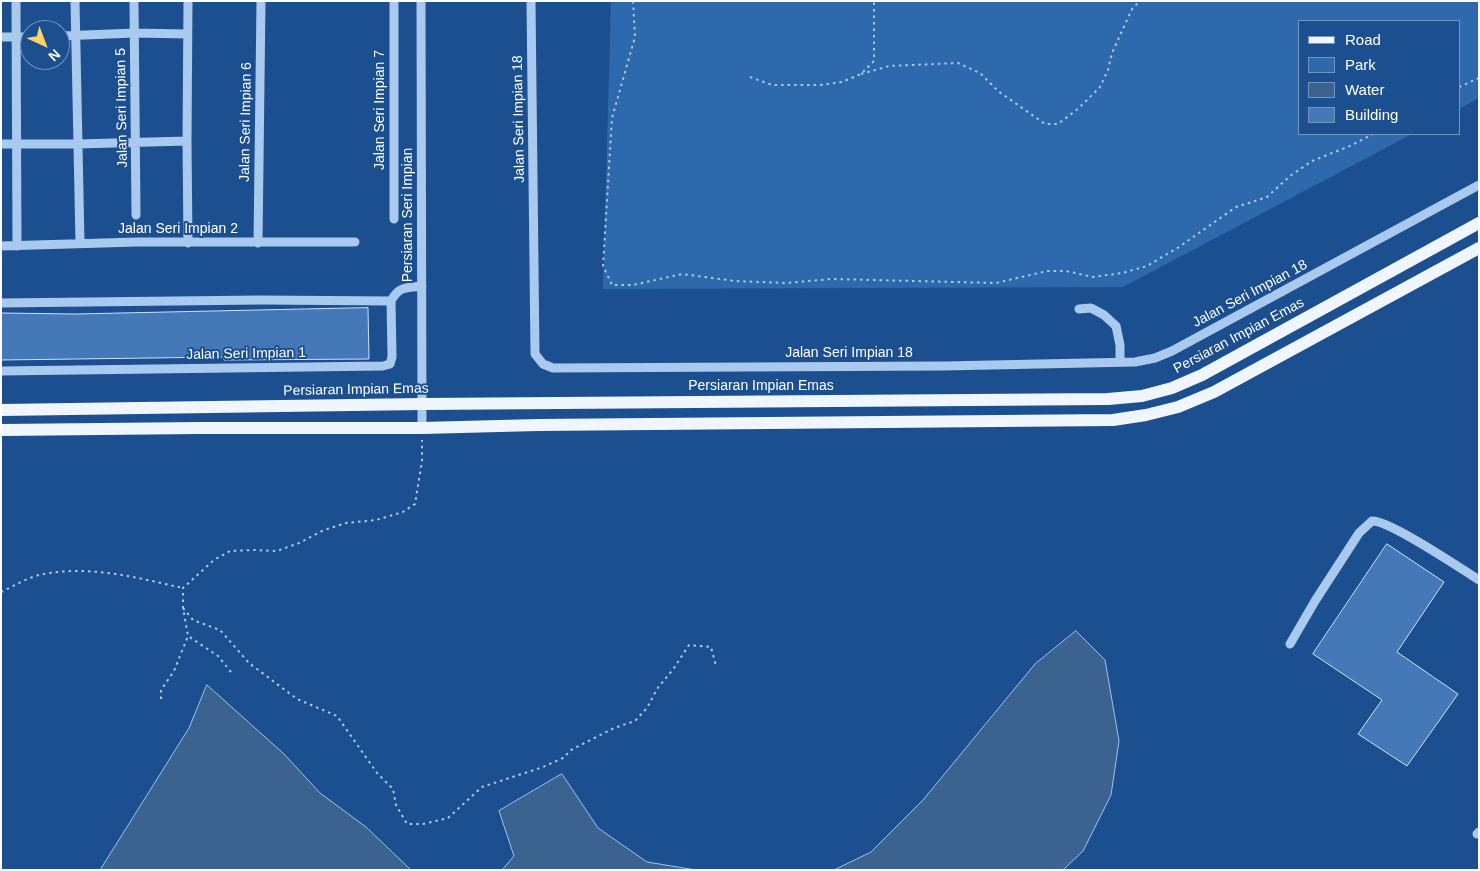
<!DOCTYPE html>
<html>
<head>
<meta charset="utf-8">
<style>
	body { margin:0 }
	#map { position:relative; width:1480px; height:871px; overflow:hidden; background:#1b4f8f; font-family:Helvetica,sans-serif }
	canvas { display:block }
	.frame { position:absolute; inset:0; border:2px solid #fff; pointer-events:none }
	.legend { position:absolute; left:1298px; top:20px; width:162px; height:115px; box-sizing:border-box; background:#1b4f8f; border:1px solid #7695bc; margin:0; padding:6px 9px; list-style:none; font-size:15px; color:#fff }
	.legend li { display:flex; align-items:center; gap:10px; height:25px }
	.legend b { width:25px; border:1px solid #7695bc }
	.north { position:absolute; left:20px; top:20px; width:50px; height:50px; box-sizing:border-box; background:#1b4f8f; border:1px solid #7695bc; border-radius:50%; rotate:137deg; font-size:14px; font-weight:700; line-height:20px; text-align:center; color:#fff }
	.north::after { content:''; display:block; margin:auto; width:18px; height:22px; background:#ffd166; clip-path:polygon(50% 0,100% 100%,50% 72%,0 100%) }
</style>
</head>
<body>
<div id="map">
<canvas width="1480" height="871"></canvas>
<div class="frame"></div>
<ul class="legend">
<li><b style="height:6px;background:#f0f6ff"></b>Road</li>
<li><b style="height:14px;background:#2e69ad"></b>Park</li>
<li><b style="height:14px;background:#3c6290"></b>Water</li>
<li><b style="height:14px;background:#4478b7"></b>Building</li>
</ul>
<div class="north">N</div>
</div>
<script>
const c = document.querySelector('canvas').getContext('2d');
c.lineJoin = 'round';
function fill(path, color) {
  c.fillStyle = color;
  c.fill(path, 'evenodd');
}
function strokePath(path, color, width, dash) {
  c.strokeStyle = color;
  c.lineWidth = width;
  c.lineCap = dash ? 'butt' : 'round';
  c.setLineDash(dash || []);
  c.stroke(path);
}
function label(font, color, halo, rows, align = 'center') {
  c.font = font + ' Helvetica,sans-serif';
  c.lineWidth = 4;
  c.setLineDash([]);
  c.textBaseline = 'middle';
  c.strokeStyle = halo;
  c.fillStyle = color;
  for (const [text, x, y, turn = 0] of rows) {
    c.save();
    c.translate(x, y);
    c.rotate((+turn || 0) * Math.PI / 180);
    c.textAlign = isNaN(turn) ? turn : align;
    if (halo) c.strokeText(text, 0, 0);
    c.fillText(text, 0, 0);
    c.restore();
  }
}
fill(new Path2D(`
	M611 1H1479V98L1459 109V21H1299V134H1412L1123 287 603 289Z`), '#2e69ad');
const water = new Path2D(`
	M1076 631 1105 660 1119 741 1111 795 1083 851 1063 870H834L871 852 923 800 1035 664Z
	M207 685 284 754 320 793 366 827 411 870H100L189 728Z
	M562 774 598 828 647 862 696 870H502L514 856 499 811Z`);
fill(water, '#3c6290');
strokePath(water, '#9cc4f0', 1);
const building = new Path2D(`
	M368 308 369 359 224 360V357L1 360V313L75 314Z
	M1387 544 1444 582 1397 652 1458 694 1407 766 1358 734 1382 700 1313 654Z`);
fill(building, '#4478b7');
strokePath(building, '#cfe3fa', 1);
strokePath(new Path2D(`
	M633 1 635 37 612 118 603 266 612 285H633L682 274 735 281 786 283 831 279 996 283 1047 271H1066L1093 277 1122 273 1147 266 1179 247 1236 207 1267 197 1290 176 1312 161 1350 146 1373 134
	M861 74 889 66 958 63 980 73 998 91 1045 124H1058L1079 108 1100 87 1108 70 1112 53 1132 9 1140 1
	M750 77 772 85H820L842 82 861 74 874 61V1
	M1459 87 1479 78
	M1 592C14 586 30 576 44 574 91 565 138 578 183 588
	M183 608 193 620 220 630 249 663 297 699 337 716 377 773 393 789 396 805 407 824H423L448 818 482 787 543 767 563 758 571 750 614 728 635 721 647 708 657 689 674 668 689 645 711 647 716 666
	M231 672 218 656 188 636 183 608V588L214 560 230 551 253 550 277 551 299 543 324 530 346 523 376 520 403 512 415 504 422 461V440
	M161 699V690L174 671 188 636`), '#a9c9ee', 2, [2.5, 4]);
strokePath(new Path2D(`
	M16 1 17 246
	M75 1 80 243
	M134 1 136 215
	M188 1 187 141 188 243
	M421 1 422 428
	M531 1 535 354 543 364 553 368 944 366 1135 362 1155 358 1172 351 1479 185
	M60 36 135 33 187 34
	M1 37H30
	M1 144H77L187 141
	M394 219V1
	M258 243 261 1
	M1 246 137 242H355
	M1 303 261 300 391 301
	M1079 309 1091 308 1104 315 1116 326 1120 345V362
	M1 371 383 366 390 364 392 357 391 301C399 286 406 288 422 286
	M1290 644 1315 601 1359 533 1372 521C1389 520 1460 568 1479 580
	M1477 834 1479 832`), '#a9c9ee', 9);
strokePath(new Path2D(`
	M1 410 422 404 1108 399 1142 396 1172 388 1202 375 1479 223
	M1 430 199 428H422L538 425 1113 420 1146 415 1178 407 1214 392 1479 248`), '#f0f6ff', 12);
label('14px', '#fff', '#1b4f8f', [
	["Jalan Seri Impian 5",122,108,-91],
	["Jalan Seri Impian 7",380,110,-90],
	["Jalan Seri Impian 18",519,119,-91],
	["Jalan Seri Impian 6",246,122,-89],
	["Persiaran Seri Impian",408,215,-90],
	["Jalan Seri Impian 2",178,229],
	["Jalan Seri Impian 18",1250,294,-28],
	["Persiaran Impian Emas",1239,336,-28],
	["Jalan Seri Impian 18",849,353],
	["Jalan Seri Impian 1",246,354,-1],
	["Persiaran Impian Emas",761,386],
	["Persiaran Impian Emas",356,390,-1]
]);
</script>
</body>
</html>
